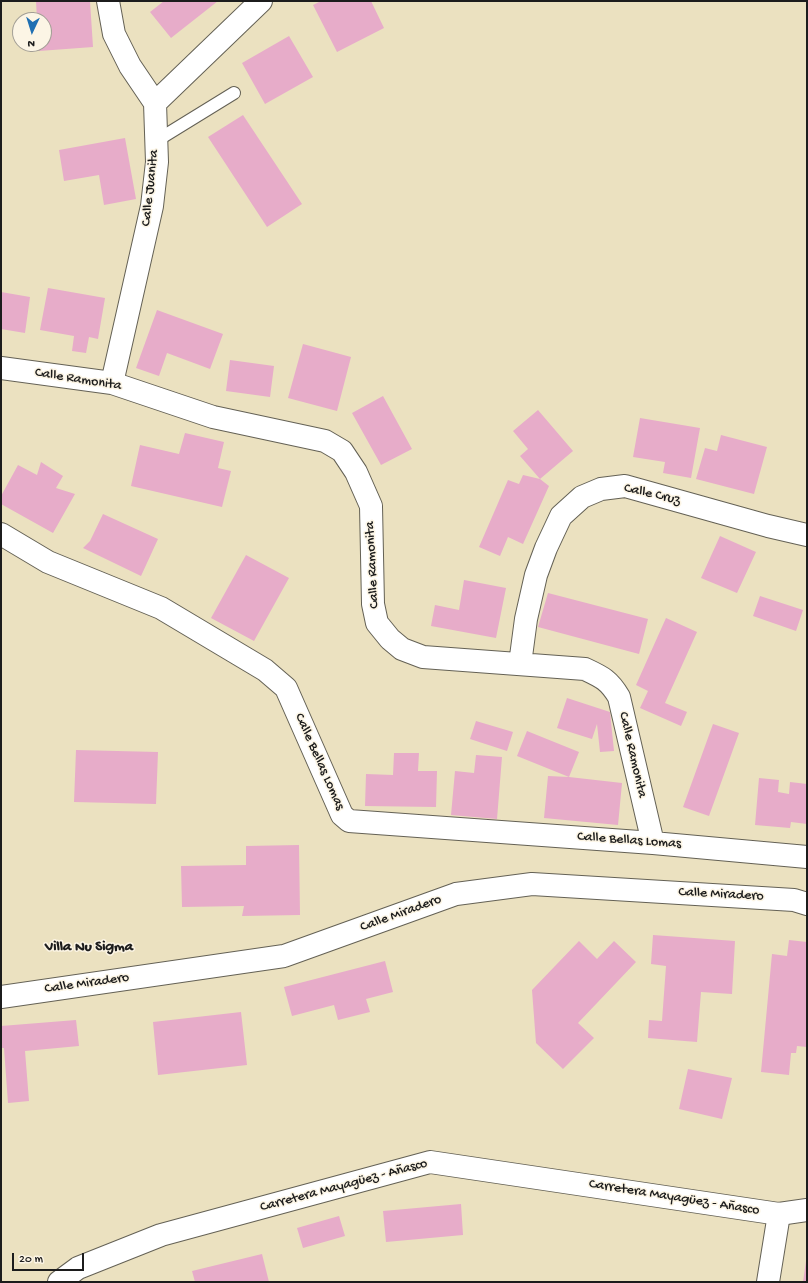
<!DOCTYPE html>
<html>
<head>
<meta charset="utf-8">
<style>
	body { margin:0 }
	#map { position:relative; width:808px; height:1283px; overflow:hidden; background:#ebe1c0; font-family:"Gochi Hand",sans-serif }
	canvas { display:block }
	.frame { position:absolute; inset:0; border:2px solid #1c1c1c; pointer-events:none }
	.north { position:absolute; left:12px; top:12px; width:40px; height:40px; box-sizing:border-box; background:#fcf5e5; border:1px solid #a29e95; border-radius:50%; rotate:184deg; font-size:11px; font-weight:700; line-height:16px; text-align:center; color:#1c1c1c }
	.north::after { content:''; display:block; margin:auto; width:14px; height:18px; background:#1f6fb2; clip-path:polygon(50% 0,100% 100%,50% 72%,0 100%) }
	.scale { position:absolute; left:12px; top:1253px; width:72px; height:18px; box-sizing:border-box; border:2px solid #1c1c1c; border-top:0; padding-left:5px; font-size:12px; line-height:14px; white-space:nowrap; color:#1c1c1c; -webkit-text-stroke:3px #fcf5e5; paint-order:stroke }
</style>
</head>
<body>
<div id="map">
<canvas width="808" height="1283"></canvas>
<div class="frame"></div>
<div class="north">N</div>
<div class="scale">20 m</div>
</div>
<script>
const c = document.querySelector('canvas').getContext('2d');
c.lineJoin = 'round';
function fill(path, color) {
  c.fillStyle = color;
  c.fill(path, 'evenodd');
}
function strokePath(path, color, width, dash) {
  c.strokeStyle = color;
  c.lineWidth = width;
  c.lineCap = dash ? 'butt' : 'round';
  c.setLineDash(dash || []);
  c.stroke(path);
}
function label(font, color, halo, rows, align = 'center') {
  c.font = font + ' "Gochi Hand",sans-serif';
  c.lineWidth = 3;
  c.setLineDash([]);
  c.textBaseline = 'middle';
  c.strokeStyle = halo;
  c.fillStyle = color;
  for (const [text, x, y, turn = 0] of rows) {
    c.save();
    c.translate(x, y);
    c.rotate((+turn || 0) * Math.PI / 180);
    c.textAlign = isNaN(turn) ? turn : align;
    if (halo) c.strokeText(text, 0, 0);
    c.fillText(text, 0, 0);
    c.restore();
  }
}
fill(new Path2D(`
	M36 1H90L93 47 39 51V44H44V20H37Z
	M164 1H218L171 38 150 12Z
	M321 1H371L384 28 337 52 313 5Z
	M289 36 313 77 265 104 242 63Z
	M243 115 302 204 267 227 208 137Z
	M125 138 136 199 104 205 99 175 64 181 59 150Z
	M48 288 105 298 98 339 89 337 86 353 72 351 74 336 40 330Z
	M1 292 30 297 25 333 1 329Z
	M157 310 223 334 210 369 167 353 159 376 136 368Z
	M303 344 351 357 337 411 288 398Z
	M230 360 274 366 270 397 226 391Z
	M383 396 412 449 381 465 352 413Z
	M538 410 573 451 540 479 520 456 528 449 513 431Z
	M640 418 700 428 691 478 663 473 665 462 633 457Z
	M185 433 224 442 218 468 231 471 222 507 131 486 140 445 179 454Z
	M721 435 767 447 754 494 696 479 705 448 717 451Z
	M41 462 63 476 56 488 75 494 53 533 1 504V496L18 465 37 475Z
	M523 475 540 479 549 486 523 544 508 537 500 556 479 547 508 480 519 484Z
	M103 514 158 539 141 576 83 548 90 541Z
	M720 536 756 552 737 593 701 578Z
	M246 555 289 578 254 641 211 618Z
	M464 580 506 588 496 638 431 626 435 605 459 610Z
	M548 593 648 619 639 654 538 627Z
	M760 596 803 610 796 631 753 616Z
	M666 618 697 632 665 703 687 712 681 726 640 708 648 691 636 685Z
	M567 698 610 712 614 751 600 752 597 724 592 739 557 728Z
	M476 721 513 732 507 751 470 739Z
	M713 724 739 733 709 816 683 807Z
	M527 731 579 752 569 777 517 756Z
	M76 750 158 752 156 804 74 802Z
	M394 753H419L418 771H437L436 807 365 806 366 774 393 775Z
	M476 755 502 757 497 819 451 815 455 771 474 773Z
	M548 776 569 777 622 783 618 825 544 818Z
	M759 778 779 780 778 792 789 794 790 782 807 784V824L791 822 790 828 755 825Z
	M299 845 300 915 242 916 244 906 182 907 181 866 246 865V846Z
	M653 935 735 941 732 994 701 992 697 1042 648 1038 649 1020 662 1021 666 966 651 964Z
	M789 940 807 942V1047L797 1046 796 1053H791L789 1075 761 1072 772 954 787 956Z
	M579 941 597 959 614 941 636 962 578 1023 594 1038 563 1069 536 1043 532 990Z
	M385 961 393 992 366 999 370 1012 338 1020 334 1005 292 1016 284 987Z
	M241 1012 247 1065 158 1075 153 1022Z
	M76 1020 79 1046 25 1051 29 1101 8 1103 4 1048H1V1026Z
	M688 1069 732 1078 722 1119 679 1109Z
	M461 1204 463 1235 386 1242 383 1211Z
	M339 1216 345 1236 303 1248 297 1228Z
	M262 1254 269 1282H195L192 1271Z
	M806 1261 807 1282H803Z`), '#e7acc9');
const lane = new Path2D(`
	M156 141 234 93`);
const street = new Path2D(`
	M108 1 114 34 130 66 155 103 157 162 152 206 112 383
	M155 103 261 1
	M1 368 112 383 213 417 325 441 342 451 356 472 371 506 373 604 377 623 390 639 402 649 423 657 585 669C602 677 609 680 619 697L653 843
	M1 534 48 562 161 608 265 670 286 688 342 815 349 821 653 843 807 857
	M520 664 526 619 536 575 546 548 561 516 582 497 601 489 625 486 768 526 807 535
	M1 997 284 956 456 894 532 884 794 900 807 904
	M768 1282 779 1214`);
const secondary = new Path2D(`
	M59 1282 78 1268 161 1235 430 1162 779 1214 807 1210`);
strokePath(lane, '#646155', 14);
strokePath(street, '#646155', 24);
strokePath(secondary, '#646155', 24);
strokePath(lane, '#fff', 12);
strokePath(street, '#fff', 22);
strokePath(secondary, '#fff', 22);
label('14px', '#1c1c1c', '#fcf5e5', [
	["Calle Juanita",151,188,-84],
	["Calle Ramonita",78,380,9],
	["Calle Cruz",652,495,13],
	["Calle Ramonita",373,565,-93],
	["Calle Ramonita",632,755,77],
	["Calle Bellas Lomas",319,762,66],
	["Calle Bellas Lomas",629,841,4],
	["Calle Miradero",721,895,3],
	["Calle Miradero",401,914,-20],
	["Calle Miradero",87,984,-8],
	["Carretera Mayagüez - Añasco",344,1186,-15],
	["Carretera Mayagüez - Añasco",674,1198,9]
]);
label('bold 15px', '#1c1c1c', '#fcf5e5', [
	["Villa Nu Sigma",89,948]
]);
</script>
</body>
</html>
